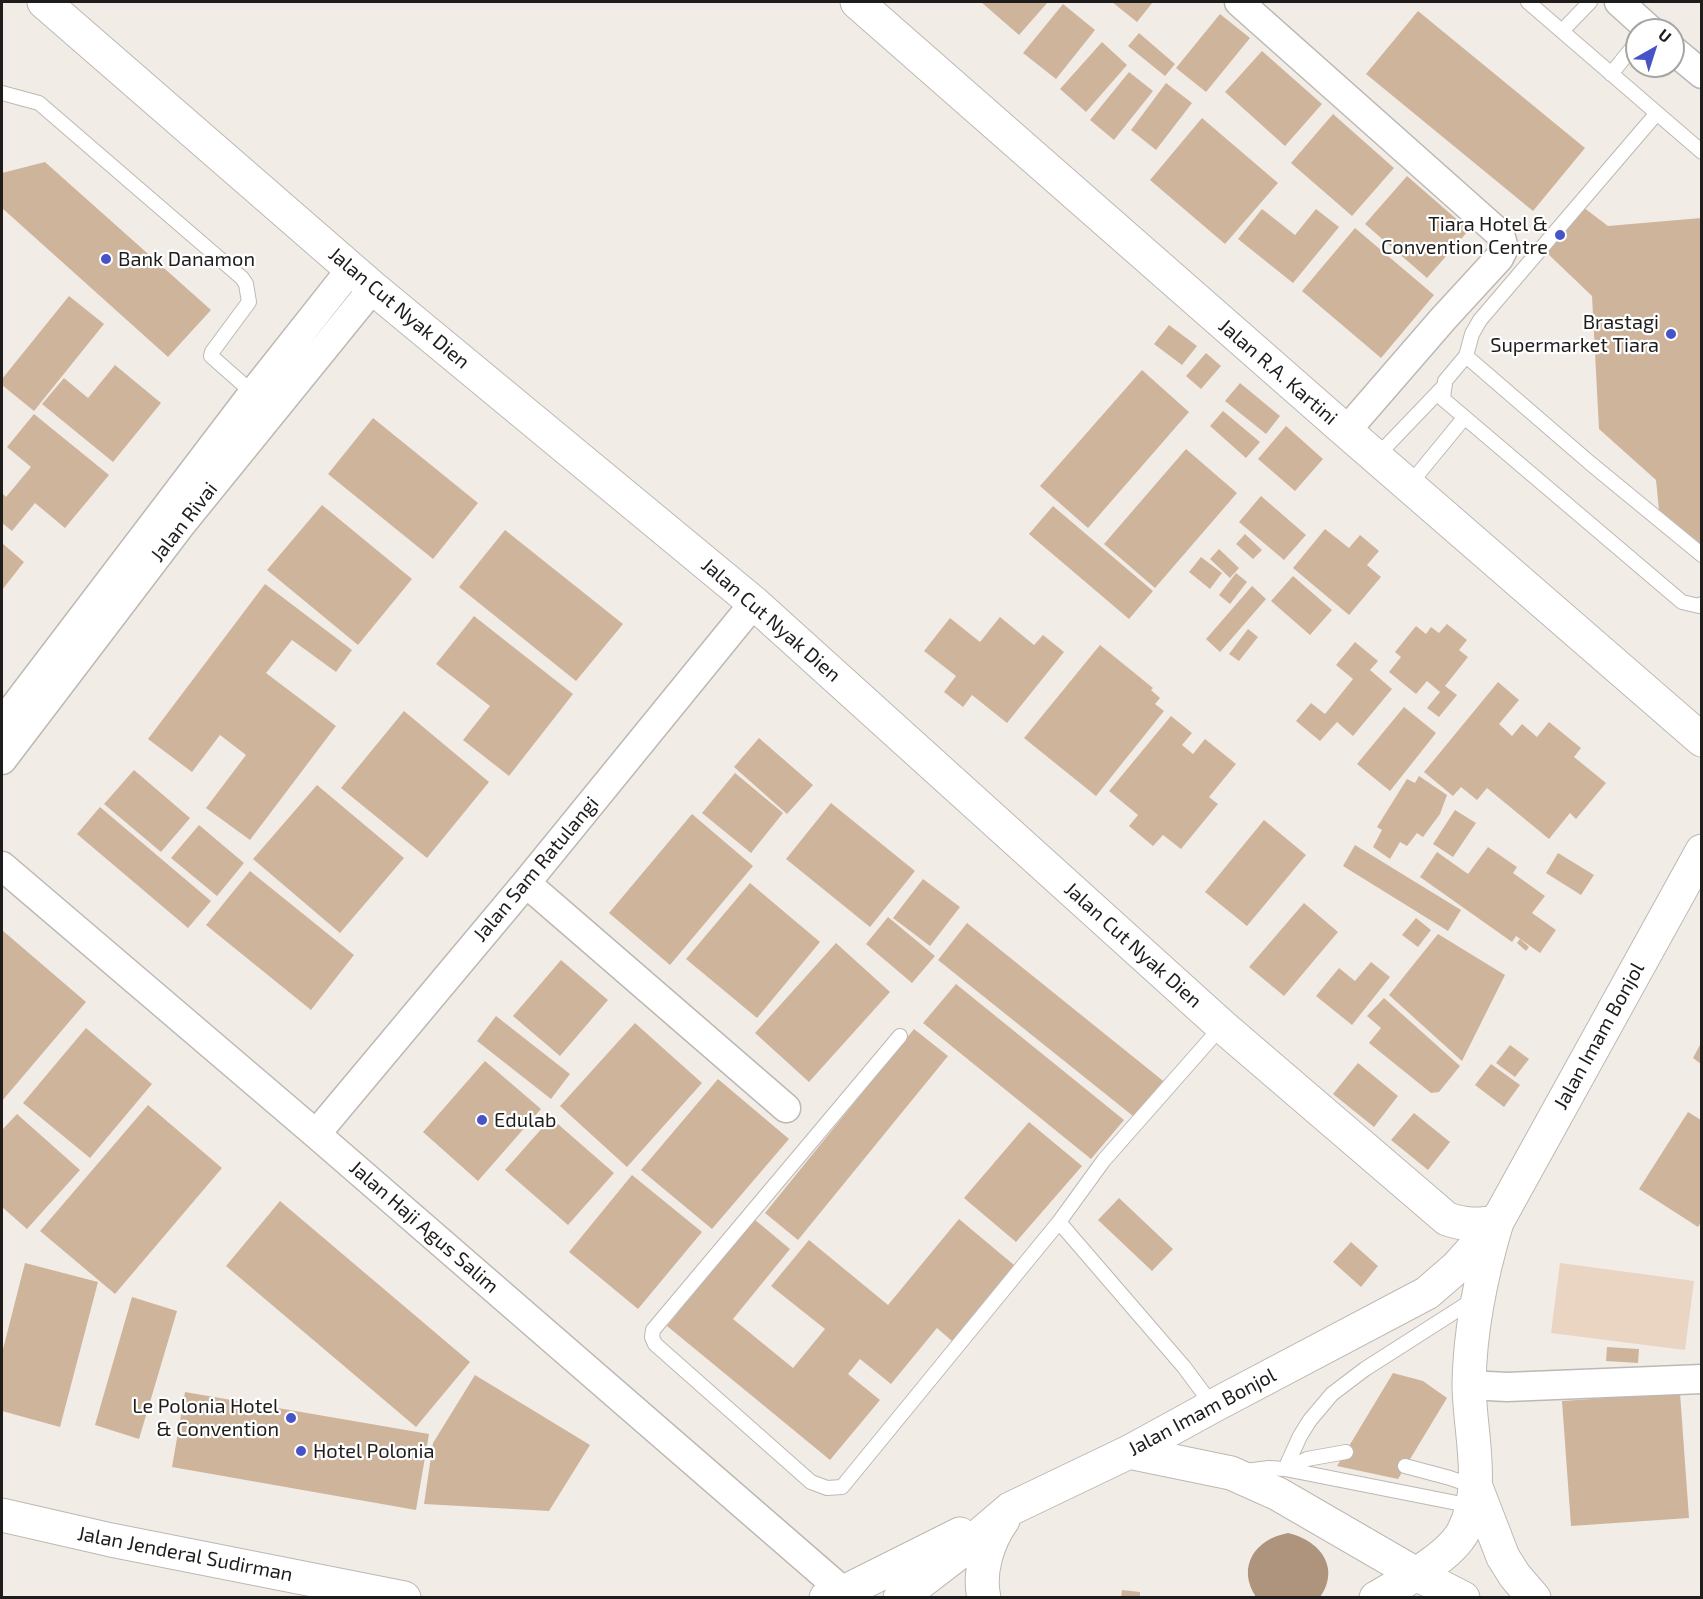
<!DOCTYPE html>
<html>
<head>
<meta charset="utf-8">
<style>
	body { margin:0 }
	#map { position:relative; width:1703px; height:1599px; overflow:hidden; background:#f2ece7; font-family:"Exo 2",sans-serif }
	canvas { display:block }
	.frame { position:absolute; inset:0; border:3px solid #1f1d1b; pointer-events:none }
	.north { position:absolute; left:1625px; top:18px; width:60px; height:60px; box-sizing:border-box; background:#fff; border:2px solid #a5a5a4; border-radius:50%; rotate:39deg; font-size:16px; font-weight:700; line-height:24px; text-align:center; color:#1f1d1b }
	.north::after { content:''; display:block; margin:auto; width:21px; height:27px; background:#4654c8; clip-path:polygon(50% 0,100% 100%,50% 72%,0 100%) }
</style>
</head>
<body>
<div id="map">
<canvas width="1703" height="1599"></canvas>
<div class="frame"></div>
<div class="north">U</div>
</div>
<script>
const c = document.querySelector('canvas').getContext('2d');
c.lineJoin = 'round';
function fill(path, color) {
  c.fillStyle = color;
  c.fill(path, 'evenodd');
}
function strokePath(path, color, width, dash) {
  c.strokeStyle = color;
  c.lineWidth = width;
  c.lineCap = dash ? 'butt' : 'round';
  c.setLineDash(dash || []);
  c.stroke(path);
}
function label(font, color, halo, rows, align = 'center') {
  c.font = font + ' "Exo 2",sans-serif';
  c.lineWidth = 4.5;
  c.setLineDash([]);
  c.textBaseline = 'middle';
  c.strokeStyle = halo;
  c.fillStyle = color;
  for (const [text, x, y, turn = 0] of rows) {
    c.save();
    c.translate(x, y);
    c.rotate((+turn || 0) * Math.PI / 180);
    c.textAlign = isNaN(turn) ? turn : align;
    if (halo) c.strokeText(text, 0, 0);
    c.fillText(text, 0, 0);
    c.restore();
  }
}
fill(new Path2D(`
	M1560 1263 1694 1281 1685 1350 1551 1333Z`), '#ead4c2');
fill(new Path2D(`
	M1288 1533C1319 1540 1341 1567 1320 1597H1256C1236 1567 1255 1539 1288 1533Z`), '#ae947d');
fill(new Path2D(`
	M981 2H1048L1019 35Z
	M1112 2H1153L1137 22Z
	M1063 4 1095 30 1056 79 1023 53Z
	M1418 11 1585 148 1533 211 1366 74Z
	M1220 14 1250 38 1206 92 1176 68Z
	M1139 33 1175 64 1165 76 1128 46Z
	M1102 42 1127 65 1086 112 1060 89Z
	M1262 51 1322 104 1285 146 1225 92Z
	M1129 72 1153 91 1114 140 1090 120Z
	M1166 83 1192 103 1156 150 1131 130Z
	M1333 114 1394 168 1352 216 1291 163Z
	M1202 118 1278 183 1225 244 1150 180Z
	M45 162 211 310 168 357 2 208V173Z
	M1407 176 1469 230 1427 278 1365 224Z
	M1583 207 1608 226 1701 218V544L1659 510 1656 480 1599 429 1592 296 1547 253Z
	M1262 209 1295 235 1316 209 1339 227 1293 283 1238 239Z
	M1355 228 1434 295 1381 358 1302 291Z
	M69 296 104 324 34 411 2 385V379Z
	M1169 325 1197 346 1182 365 1154 344Z
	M1206 353 1221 366 1201 389 1186 376Z
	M115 365 161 403 113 462 42 404 64 378 88 398Z
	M1142 370 1189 412 1088 528 1040 486Z
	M1240 383 1280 416 1266 434 1225 401Z
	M1223 411 1260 442 1246 458 1210 426Z
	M34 414 109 475 65 528 35 503 12 531 2 523V493L6 497 31 467 7 447Z
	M373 418 478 503 433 559 328 474Z
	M1286 426 1323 459 1295 491 1258 459Z
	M1186 449 1237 493 1155 588 1104 544Z
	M1261 496 1306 535 1284 560 1239 522Z
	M322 505 412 579 358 645 267 570Z
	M1053 506 1153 591 1129 619 1029 534Z
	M1325 529 1349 548 1360 535 1379 551 1367 565 1381 577 1349 615 1293 568Z
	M505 530 623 624 576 681 459 587Z
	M1245 534 1262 550 1253 559 1236 544Z
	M2 543 24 562 2 590Z
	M1219 549 1239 568 1230 578 1210 559Z
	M1201 557 1222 573 1210 589 1189 572Z
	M1236 573 1247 582 1230 604 1219 595Z
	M1293 576 1332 610 1310 635 1271 601Z
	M265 584 352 650 336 672 292 640 266 673 336 726 250 840 206 808 246 755 220 735 192 772 148 739Z
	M1252 586 1266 599 1220 652 1206 639Z
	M474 616 573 694 509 776 463 740 490 706 436 664Z
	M1000 617 1034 645 1043 635 1064 652 1007 723 972 695 963 707 944 692 956 676 924 651 950 618 980 642Z
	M1447 624 1467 640 1459 650 1468 657 1445 686 1457 695 1439 717 1427 708 1440 692 1427 681 1416 694 1389 672 1401 657 1395 652 1416 626 1426 634 1431 627 1439 633Z
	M1248 629 1258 637 1239 661 1229 654Z
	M1355 642 1378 661 1370 670 1392 689 1353 736 1337 722 1320 741 1296 721 1311 703 1325 714 1353 679 1336 665Z
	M1100 645 1153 688 1151 690 1160 698 1155 704 1164 711 1096 796 1024 738Z
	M1498 682 1519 700 1499 724 1512 736 1522 724 1537 737 1549 722 1581 748 1574 757 1606 783 1576 819 1570 813 1549 839 1487 788 1477 800 1461 787 1453 796 1424 772Z
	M1404 707 1436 733 1390 791 1357 764Z
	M404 711 489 782 427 858 341 788Z
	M1171 716 1192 733 1182 745 1193 754 1205 739 1236 764 1209 797 1218 804 1181 849 1163 835 1153 846 1129 826 1138 815 1109 791Z
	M759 738 813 785 787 814 734 767Z
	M134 770 190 818 161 852 104 804Z
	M735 773 783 813 751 853 702 813Z
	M1419 776 1447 795 1440 814 1423 837 1417 833 1407 846 1400 842 1390 859 1373 847 1382 830 1377 827 1407 779 1415 783Z
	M317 785 404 858 340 933 253 859Z
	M831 803 915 871 870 927 786 859Z
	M100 807 211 901 188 928 77 834Z
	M1455 810 1476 823 1453 857 1433 844Z
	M692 814 753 866 670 965 609 913Z
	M1264 820 1306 855 1247 926 1205 892Z
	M199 825 244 863 217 896 171 858Z
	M1355 845 1461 910 1448 931 1343 866Z
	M1488 847 1517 867 1513 873 1545 896 1532 913 1556 930 1540 953 1516 936 1512 942 1420 877 1437 852 1468 874Z
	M1558 853 1594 875 1581 895 1546 873Z
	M250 871 354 955 311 1010 206 925Z
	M923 879 960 907 930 946 893 918Z
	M750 883 820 942 757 1018 686 959Z
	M1304 903 1338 932 1284 996 1249 967Z
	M888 917 935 956 912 983 866 944Z
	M1416 918 1431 930 1418 947 1402 935Z
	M967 923 1167 1084 1138 1120 938 960Z
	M2 930 86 1002 2 1101Z
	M1438 934 1505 975 1462 1061 1389 995Z
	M1520 939 1529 947 1526 951 1517 943Z
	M836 943 890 992 809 1082 755 1033Z
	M561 960 608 1000 560 1056 513 1016Z
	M1371 962 1390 977 1352 1025 1316 996 1339 968 1355 981Z
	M956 984 1124 1120 1091 1159 923 1023Z
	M1384 998 1460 1066 1439 1092 1431 1093 1369 1043 1381 1028 1367 1016Z
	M496 1016 570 1074 551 1099 477 1041Z
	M635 1023 702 1083 627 1167 560 1106Z
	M86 1028 152 1084 90 1158 23 1103Z
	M914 1029 948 1056 798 1240 765 1213Z
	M1701 1043V1064L1693 1058Z
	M1510 1045 1529 1059 1515 1077 1496 1063Z
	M485 1061 541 1109 478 1181 423 1132Z
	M1358 1063 1398 1096 1374 1127 1333 1094Z
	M1491 1064 1520 1085 1504 1107 1475 1085Z
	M718 1079 789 1139 712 1229 641 1170Z
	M148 1105 222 1168 115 1294 40 1231Z
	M1688 1112 1701 1120V1222L1698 1227 1639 1189Z
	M1414 1113 1450 1142 1428 1170 1391 1140Z
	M17 1114 80 1170 27 1229 2 1207V1130Z
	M551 1118 614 1173 568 1225 505 1170Z
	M1029 1122 1082 1166 1016 1242 964 1198Z
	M632 1175 702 1232 638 1309 569 1252Z
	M1119 1198 1173 1249 1152 1271 1098 1220Z
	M280 1201 470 1362 416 1427 226 1266Z
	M754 1219 790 1249 733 1319 793 1368 825 1329 771 1286 809 1240 888 1305 959 1219 1014 1265 952 1341 937 1328 891 1384 860 1359 848 1374 880 1400 830 1460 667 1326Z
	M1351 1242 1378 1266 1361 1287 1333 1262Z
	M25 1263 98 1282 60 1427 2 1411V1353Z
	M132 1297 177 1311 139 1439 95 1425Z
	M1607 1347 1639 1349 1638 1363 1606 1361Z
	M1393 1373 1423 1381 1447 1398 1398 1479 1337 1466Z
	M475 1375 590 1445 549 1511 424 1504 433 1443Z
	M185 1392 429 1434 416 1510 172 1467Z
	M1680 1393 1689 1518 1571 1526 1562 1401Z
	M1122 1590 1140 1592V1598H1121Z`), '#cfb49c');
const lane = new Path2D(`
	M1528 2 1702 152
	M1562 31 1590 2
	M1611 74 1637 42
	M2 93 39 103 242 278 246 284 249 302 212 352 211 356 253 393
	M1657 113 1480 320 1472 334 1466 356 1445 381 1443 399 1682 602 1699 606 1702 604
	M1466 356 1590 463 1702 555
	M1376 457 1445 385
	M1409 485 1464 418
	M900 1036 653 1330 652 1337 655 1344 811 1482 827 1488 842 1487 1059 1222
	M1213 1406 1184 1367 1059 1222 1104 1160 1222 1026
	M1405 1466 1450 1478 1475 1487
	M1285 1469 1300 1436 1310 1420 1332 1394 1365 1369 1473 1300
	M1285 1469 1307 1459 1346 1452
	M1245 1471 1269 1468 1285 1469 1472 1506`);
const street = new Path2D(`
	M1239 2 1500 234 1504 248 1499 258 1443 319 1346 431
	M1619 2 1650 30
	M1673 50 1702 74
	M2 723 253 393 351 269
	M2 760 180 526 373 288
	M2 866 316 1134 844 1592
	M526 883 786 1108
	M316 1134 526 883 754 603
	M1469 1385 1507 1387 1702 1379`);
const secondary = new Path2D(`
	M44 2 373 288 754 603 1222 1026 1447 1219C1465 1225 1478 1225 1497 1222
	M857 2 1346 431 1702 740`);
const primary = new Path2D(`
	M1129 1452 1231 1473 1278 1494 1416 1574 1463 1598
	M1476 1487 1503 1557 1515 1576 1534 1598
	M2 1515 111 1540 404 1598
	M826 1598 844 1592 960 1534
	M900 1598 956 1555 1010 1509 1129 1452 1213 1406 1427 1293 1457 1267 1490 1230
	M984 1598C978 1572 988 1541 1003 1520
	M1376 1598C1401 1583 1449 1558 1463 1532 1487 1486 1469 1432 1469 1383 1470 1328 1481 1275 1497 1222L1702 851`);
strokePath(lane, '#bdb8b3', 16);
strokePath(street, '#bdb8b3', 31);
strokePath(secondary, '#bdb8b3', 35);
strokePath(primary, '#bdb8b3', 35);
strokePath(lane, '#fff', 14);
strokePath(street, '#fff', 28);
strokePath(secondary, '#fff', 33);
strokePath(primary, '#fff', 33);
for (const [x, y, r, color] of [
	[1560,235,6,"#4654c8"],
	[106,259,6,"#4654c8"],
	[1671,334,6,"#4654c8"],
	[482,1120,6,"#4654c8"],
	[291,1418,6,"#4654c8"],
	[301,1451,6,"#4654c8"]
]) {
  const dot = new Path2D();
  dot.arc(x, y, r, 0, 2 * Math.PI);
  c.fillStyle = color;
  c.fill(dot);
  strokePath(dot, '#fff', 2);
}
label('20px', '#1f1d1b', '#fff', [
	["Tiara Hotel &",1548,224],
	["Convention Centre",1548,247],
	["Bank Danamon",118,259,"left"],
	["Brastagi",1659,322],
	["Supermarket Tiara",1659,345],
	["Edulab",494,1120,"left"],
	["Le Polonia Hotel",279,1406],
	["& Convention",279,1429],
	["Hotel Polonia",313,1451,"left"]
], 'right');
label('20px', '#1f1d1b', '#fff', [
	["Jalan Cut Nyak Dien",399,308,40],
	["Jalan R.A. Kartini",1278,372,41],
	["Jalan Rivai",184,522,-52],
	["Jalan Cut Nyak Dien",771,620,41],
	["Jalan Sam Ratulangi",536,869,-50],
	["Jalan Cut Nyak Dien",1133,945,42],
	["Jalan Imam Bonjol",1599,1036,-61],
	["Jalan Haji Agus Salim",424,1227,41],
	["Jalan Imam Bonjol",1202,1412,-28],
	["Jalan Jenderal Sudirman",185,1554,11]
]);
</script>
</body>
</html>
